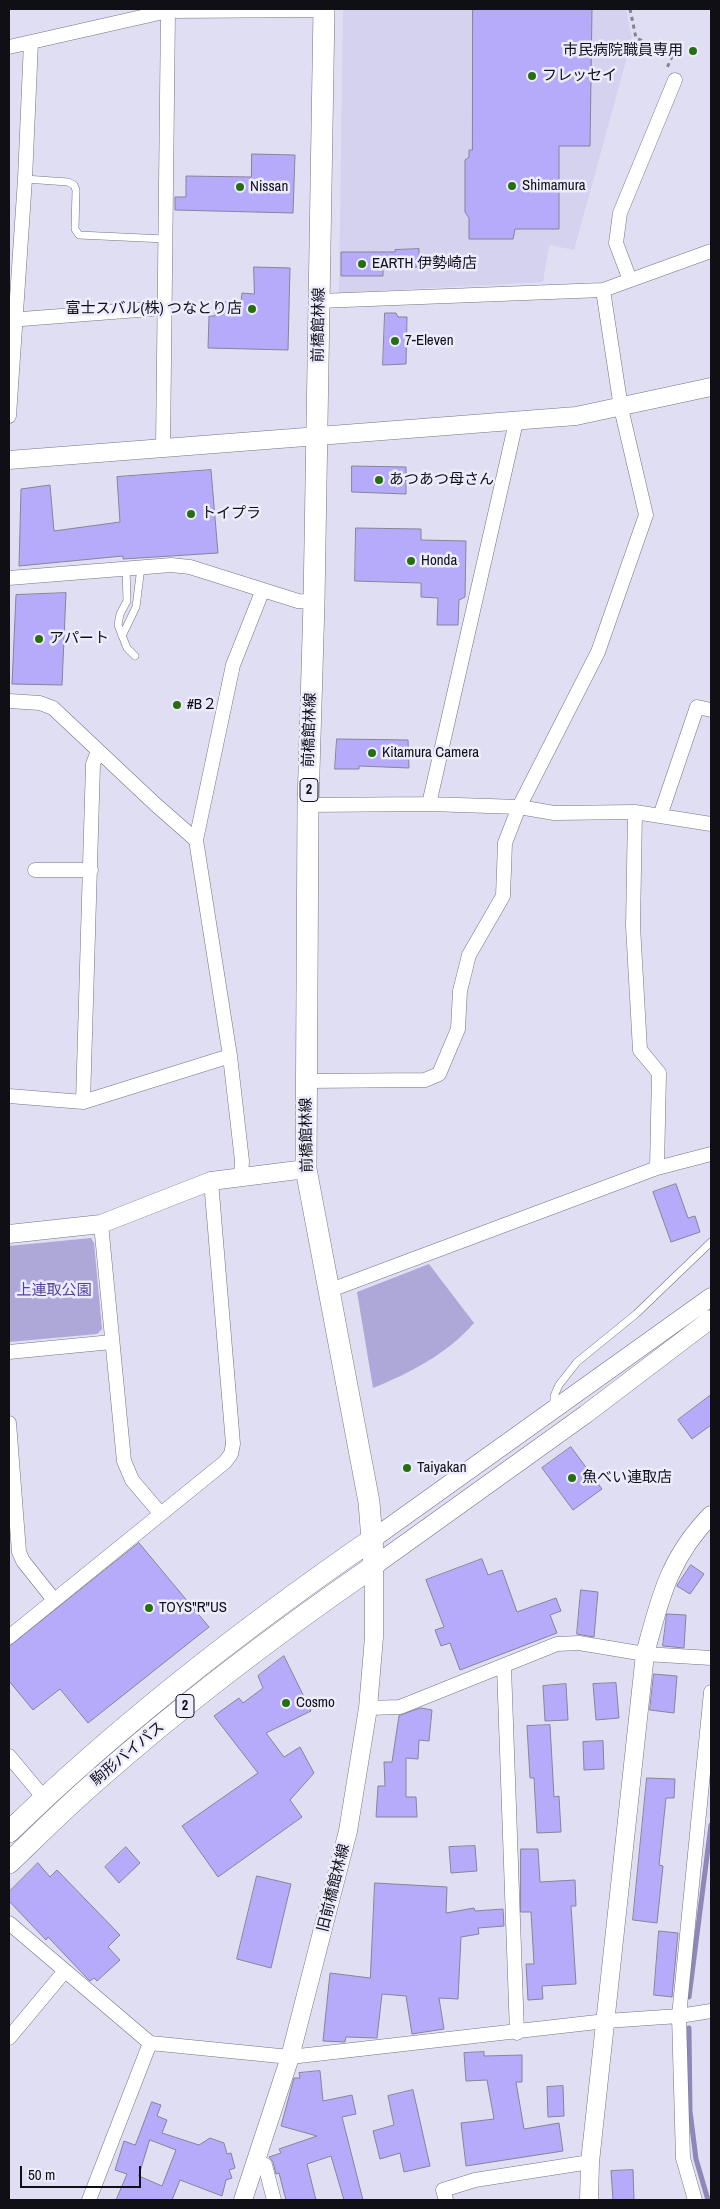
<!DOCTYPE html>
<html>
<head>
<meta charset="utf-8">
<style>
	body { margin:0 }
	#map { position:relative; width:720px; height:2209px; overflow:hidden; background:#e0def3; font-family:"Archivo Narrow",sans-serif }
	canvas { display:block }
	.frame { position:absolute; inset:0; border:10px solid #100f16; pointer-events:none }
	.scale { position:absolute; left:20px; top:2166px; width:121px; height:22px; box-sizing:border-box; border:2px solid #100f16; border-top:0; padding-left:6px; font-size:15px; line-height:18px; white-space:nowrap; color:#100f16; -webkit-text-stroke:4px #edecfd; paint-order:stroke }
</style>
</head>
<body>
<div id="map">
<canvas width="720" height="2209"></canvas>
<div class="frame"></div>
<div class="scale">50 m</div>
</div>
<script>
const c = document.querySelector('canvas').getContext('2d');
c.lineJoin = 'round';
function fill(path, color) {
  c.fillStyle = color;
  c.fill(path, 'evenodd');
}
function strokePath(path, color, width, dash) {
  c.strokeStyle = color;
  c.lineWidth = width;
  c.lineCap = dash ? 'butt' : 'round';
  c.setLineDash(dash || []);
  c.stroke(path);
}
function label(font, color, halo, rows, align = 'center') {
  c.font = font + ' "Archivo Narrow","Noto Sans JP",sans-serif';
  c.lineWidth = 5;
  c.setLineDash([]);
  c.textBaseline = 'middle';
  c.strokeStyle = halo;
  c.fillStyle = color;
  for (const [text, x, y, turn = 0] of rows) {
    c.save();
    c.translate(x, y);
    c.rotate((+turn || 0) * Math.PI / 180);
    c.textAlign = isNaN(turn) ? turn : align;
    if (halo) c.strokeText(text, 0, 0);
    c.fillText(text, 0, 0);
    c.restore();
  }
}
fill(new Path2D(`
	M343 9H626L632 39 574 250 549 245 543 282 339 293Z`), '#d4d2ee');
fill(new Path2D(`
	M91 1238 94 1243 102 1329 97 1334 9 1342V1246Z
	M429 1264 474 1323C447 1354 410 1373 373 1388L357 1292Z`), '#ada8d8');
strokePath(new Path2D(`
	M689 1997 711 1825
	M689 2028 690 2111 696 2159 708 2200`), '#8d88b8', 5);
const building = new Path2D(`
	M473 9H592L590 146H559V229H515L513 239H469V218L465 212V160L469 157V150H472Z
	M252 154 295 155 293 213 175 210V197H186V176L251 177Z
	M419 249V267L383 268V276H341V252H395V250Z
	M254 267 290 268 288 350 208 348 209 316H215V302H241L242 293 254 294Z
	M385 313H396L398 317H407L406 364 383 365Z
	M352 466 406 467V494L352 492Z
	M211 470 218 553 123 559V556L19 566 21 489 50 485 54 531 120 522 117 477Z
	M356 528 421 529V540L466 541 465 597 459 600 458 625H437L438 598 421 597V583L355 581Z
	M66 593 62 685 12 684 16 595Z
	M337 739 408 740 409 768 359 766V769H335Z
	M676 1184 688 1218 695 1216 700 1232 671 1242 653 1192Z
	M711 1395V1425L692 1439 678 1420Z
	M571 1447 602 1489 573 1510 542 1468Z
	M139 1543 209 1627 88 1723 60 1689 33 1710 9 1681V1647Z
	M482 1559 488 1575 502 1570 517 1612 556 1598 561 1611 550 1615 557 1633 460 1670 450 1643 441 1646 435 1630 444 1627 426 1580Z
	M691 1565 704 1574 690 1594 677 1586Z
	M581 1590 598 1592 594 1637 577 1634Z
	M667 1614 686 1615 684 1648 663 1646Z
	M284 1656 311 1711 266 1733 284 1757 300 1747 314 1773 290 1800 302 1817 218 1877 182 1826 258 1773 214 1716 239 1698 243 1703 263 1688 258 1676Z
	M654 1674 677 1676 674 1713 650 1710Z
	M616 1683 619 1718 596 1720 593 1684Z
	M566 1684 568 1720 545 1721 543 1686Z
	M421 1708 432 1710 429 1741 419 1740 418 1759 406 1758V1797H416L417 1817H376L378 1786H385L384 1762H392L399 1716Z
	M550 1725 554 1797 559 1796 561 1832 537 1833 534 1778H530L527 1726Z
	M603 1741 604 1769 584 1770 583 1742Z
	M647 1778 675 1779 674 1798H666L659 1865 663 1866 657 1923 633 1920Z
	M475 1846 477 1871 451 1873 449 1847Z
	M126 1847 140 1863 119 1883 105 1867Z
	M521 1849H538L540 1882 575 1880 576 1906H571L576 1984 542 1986 543 1999 528 2000 526 1964H534L531 1912H521Z
	M38 1863 50 1877 57 1870 120 1935 108 1947 120 1960 97 1981 94 1978 90 1981 86 1977 48 1937 46 1940 9 1901V1892Z
	M257 1876 291 1884 271 1968 237 1959Z
	M375 1883 447 1887 446 1913 474 1908 475 1911 503 1909 504 1926 478 1928 479 1934 461 1937 458 1999 439 1998 444 2029 412 2034 406 1996 382 1994 377 2038 346 2037 345 2042 323 2041 330 1973 370 1978Z
	M659 1931 678 1933 672 1997 654 1995Z
	M484 2052V2056L522 2055V2082H516L524 2129 559 2123 563 2151 466 2166 461 2123 494 2119 487 2080 466 2081 464 2053Z
	M320 2071 323 2101 352 2095 356 2114 342 2117 363 2200H344L331 2156 307 2164 316 2200H286L279 2173 276 2174 273 2162 269 2157 281 2153 279 2149 317 2136 281 2126 294 2078H300L299 2073Z
	M563 2086 564 2116 548 2117 547 2087Z
	M413 2090 430 2166 404 2172 400 2153 380 2159 373 2131 394 2125 388 2096Z
	M152 2102 161 2105 157 2116 167 2120 162 2133 199 2145 210 2138 224 2143 227 2154 231 2153 235 2168 229 2170 232 2178 226 2180 222 2196 180 2180 172 2200H116L127 2174 115 2170 124 2141 135 2145ZM150 2140 176 2150 162 2186 139 2176Z
	M633 2170 634 2200H613L611 2171Z`);
fill(building, '#b6abfb');
strokePath(building, '#868497', 1);
const service = new Path2D(`
	M25 179 68 182 74 185 76 190 75 229 79 235 165 239
	M126 568 127 601 120 614 118 625 127 648 135 656
	M122 636 136 607 141 567
	M554 1407V1396L559 1385 577 1362 636 1314 711 1242`);
const minor = new Path2D(`
	M9 47 168 11 324 10
	M630 280 616 243 620 213 675 80
	M319 301 603 290 711 251
	M9 320 164 308
	M9 416 25 179 31 42
	M163 447 168 11
	M9 578 171 565 190 567 298 601 314 602
	M9 701 40 703 53 708 155 804 196 840
	M429 804 516 422
	M308 805 429 804 519 807 554 813 635 812 711 824
	M635 812 633 926 640 1050 659 1073 657 1168
	M660 816 697 707 711 710
	M35 870H91
	M306 1081 425 1080 439 1074 458 1029 460 991 469 955 503 896 505 843 519 807 598 652 646 515 621 408 603 290
	M9 1096 83 1102 230 1056
	M83 1102 93 764 98 751
	M241 1177 242 1161 230 1056 196 840 233 665 262 592
	M101 1224 124 1461 132 1480 160 1513
	M328 1291 657 1168 711 1154
	M9 1352 112 1342
	M9 1423 19 1552 23 1561 54 1600
	M9 1637 225 1462 231 1454 233 1444 211 1181
	M504 1667 517 2033
	M368 1708 400 1707 557 1644 579 1643 645 1654 711 1658
	M9 1756 44 1798
	M9 1923 150 2043 290 2057 606 2021 679 2016 711 2011
	M9 2038 64 1972
	M256 2162 265 2165 274 2200
	M89 2200 150 2043
	M446 2200 443 2190 475 2180 590 2162
	M695 2200 683 2158 679 2016 711 1692`);
const tertiary = new Path2D(`
	M9 460 576 416 711 387
	M9 1234 101 1224 211 1181 306 1169
	M374 1538 711 1297
	M243 2200 290 2057 348 1831 368 1708 374 1637V1566L586 1414 711 1319
	M589 2200 590 2162 645 1654C660 1598 669 1558 711 1515`);
const primary = new Path2D(`
	M9 1832C121 1723 245 1627 374 1538
	M9 1863C37 1836 65 1808 95 1782 183 1704 277 1633 374 1566L369 1502 306 1169 308 805 314 602 324 9`);
strokePath(service, '#757386', 8);
strokePath(minor, '#757386', 15);
strokePath(tertiary, '#757386', 19);
strokePath(primary, '#757386', 22);
strokePath(new Path2D(`
	M630 9 636 38 673 54 667 68`), '#848392', 3, [4, 4]);
strokePath(service, '#fff', 7);
strokePath(minor, '#fff', 14);
strokePath(tertiary, '#fff', 18);
strokePath(primary, '#fff', 21);
for (const [x, y, r, color] of [
	[693,51,5,"#266f0e"],
	[532,76,5,"#266f0e"],
	[512,186,5,"#266f0e"],
	[240,187,5,"#266f0e"],
	[362,264,5,"#266f0e"],
	[252,309,5,"#266f0e"],
	[395,341,5,"#266f0e"],
	[379,480,5,"#266f0e"],
	[191,514,5,"#266f0e"],
	[411,561,5,"#266f0e"],
	[39,639,5,"#266f0e"],
	[177,705,5,"#266f0e"],
	[372,753,5,"#266f0e"],
	[407,1468,5,"#266f0e"],
	[572,1478,5,"#266f0e"],
	[149,1608,5,"#266f0e"],
	[286,1703,5,"#266f0e"]
]) {
  const dot = new Path2D();
  dot.arc(x, y, r, 0, 2 * Math.PI);
  c.fillStyle = color;
  c.fill(dot);
  strokePath(dot, '#edecfd', 2);
}
for (const [x, y, w] of [
	[309,790,18],
	[185,1706,18]
]) {
  const box = new Path2D();
  box.roundRect(x - w / 2, y - 11.5, w, 23, 4);
  c.fillStyle = '#edecfd';
  c.fill(box);
  strokePath(box, '#100f16', 1);
}
label('bold 14px', '#100f16', null, [
	["2",309,790],
	["2",185,1706]
]);
label('15px', '#100f16', '#edecfd', [
	["市民病院職員専用",683,51,"right"],
	["フレッセイ",542,76],
	["Shimamura",522,186],
	["Nissan",250,187],
	["EARTH 伊勢崎店",372,264],
	["富士スバル(株) つなとり店",242,309,"right"],
	["7-Eleven",405,341],
	["あつあつ母さん",389,480],
	["トイプラ",201,514],
	["Honda",421,561],
	["アパート",49,639],
	["#B２",187,705],
	["Kitamura Camera",382,753],
	["Taiyakan",417,1468],
	["魚べい連取店",582,1478],
	["TOYS\"R\"US",159,1608],
	["Cosmo",296,1703]
], 'left');
label('15px', '#100f16', '#edecfd', [
	["前橋館林線",319,325,-89],
	["前橋館林線",310,730,-88],
	["前橋館林線",307,1135,-91],
	["駒形バイパス",128,1754,-40],
	["旧前橋館林線",334,1888,-76]
]);
label('15px', '#56419d', '#edecfd', [
	["上連取公園",54,1291]
]);
</script>
</body>
</html>
